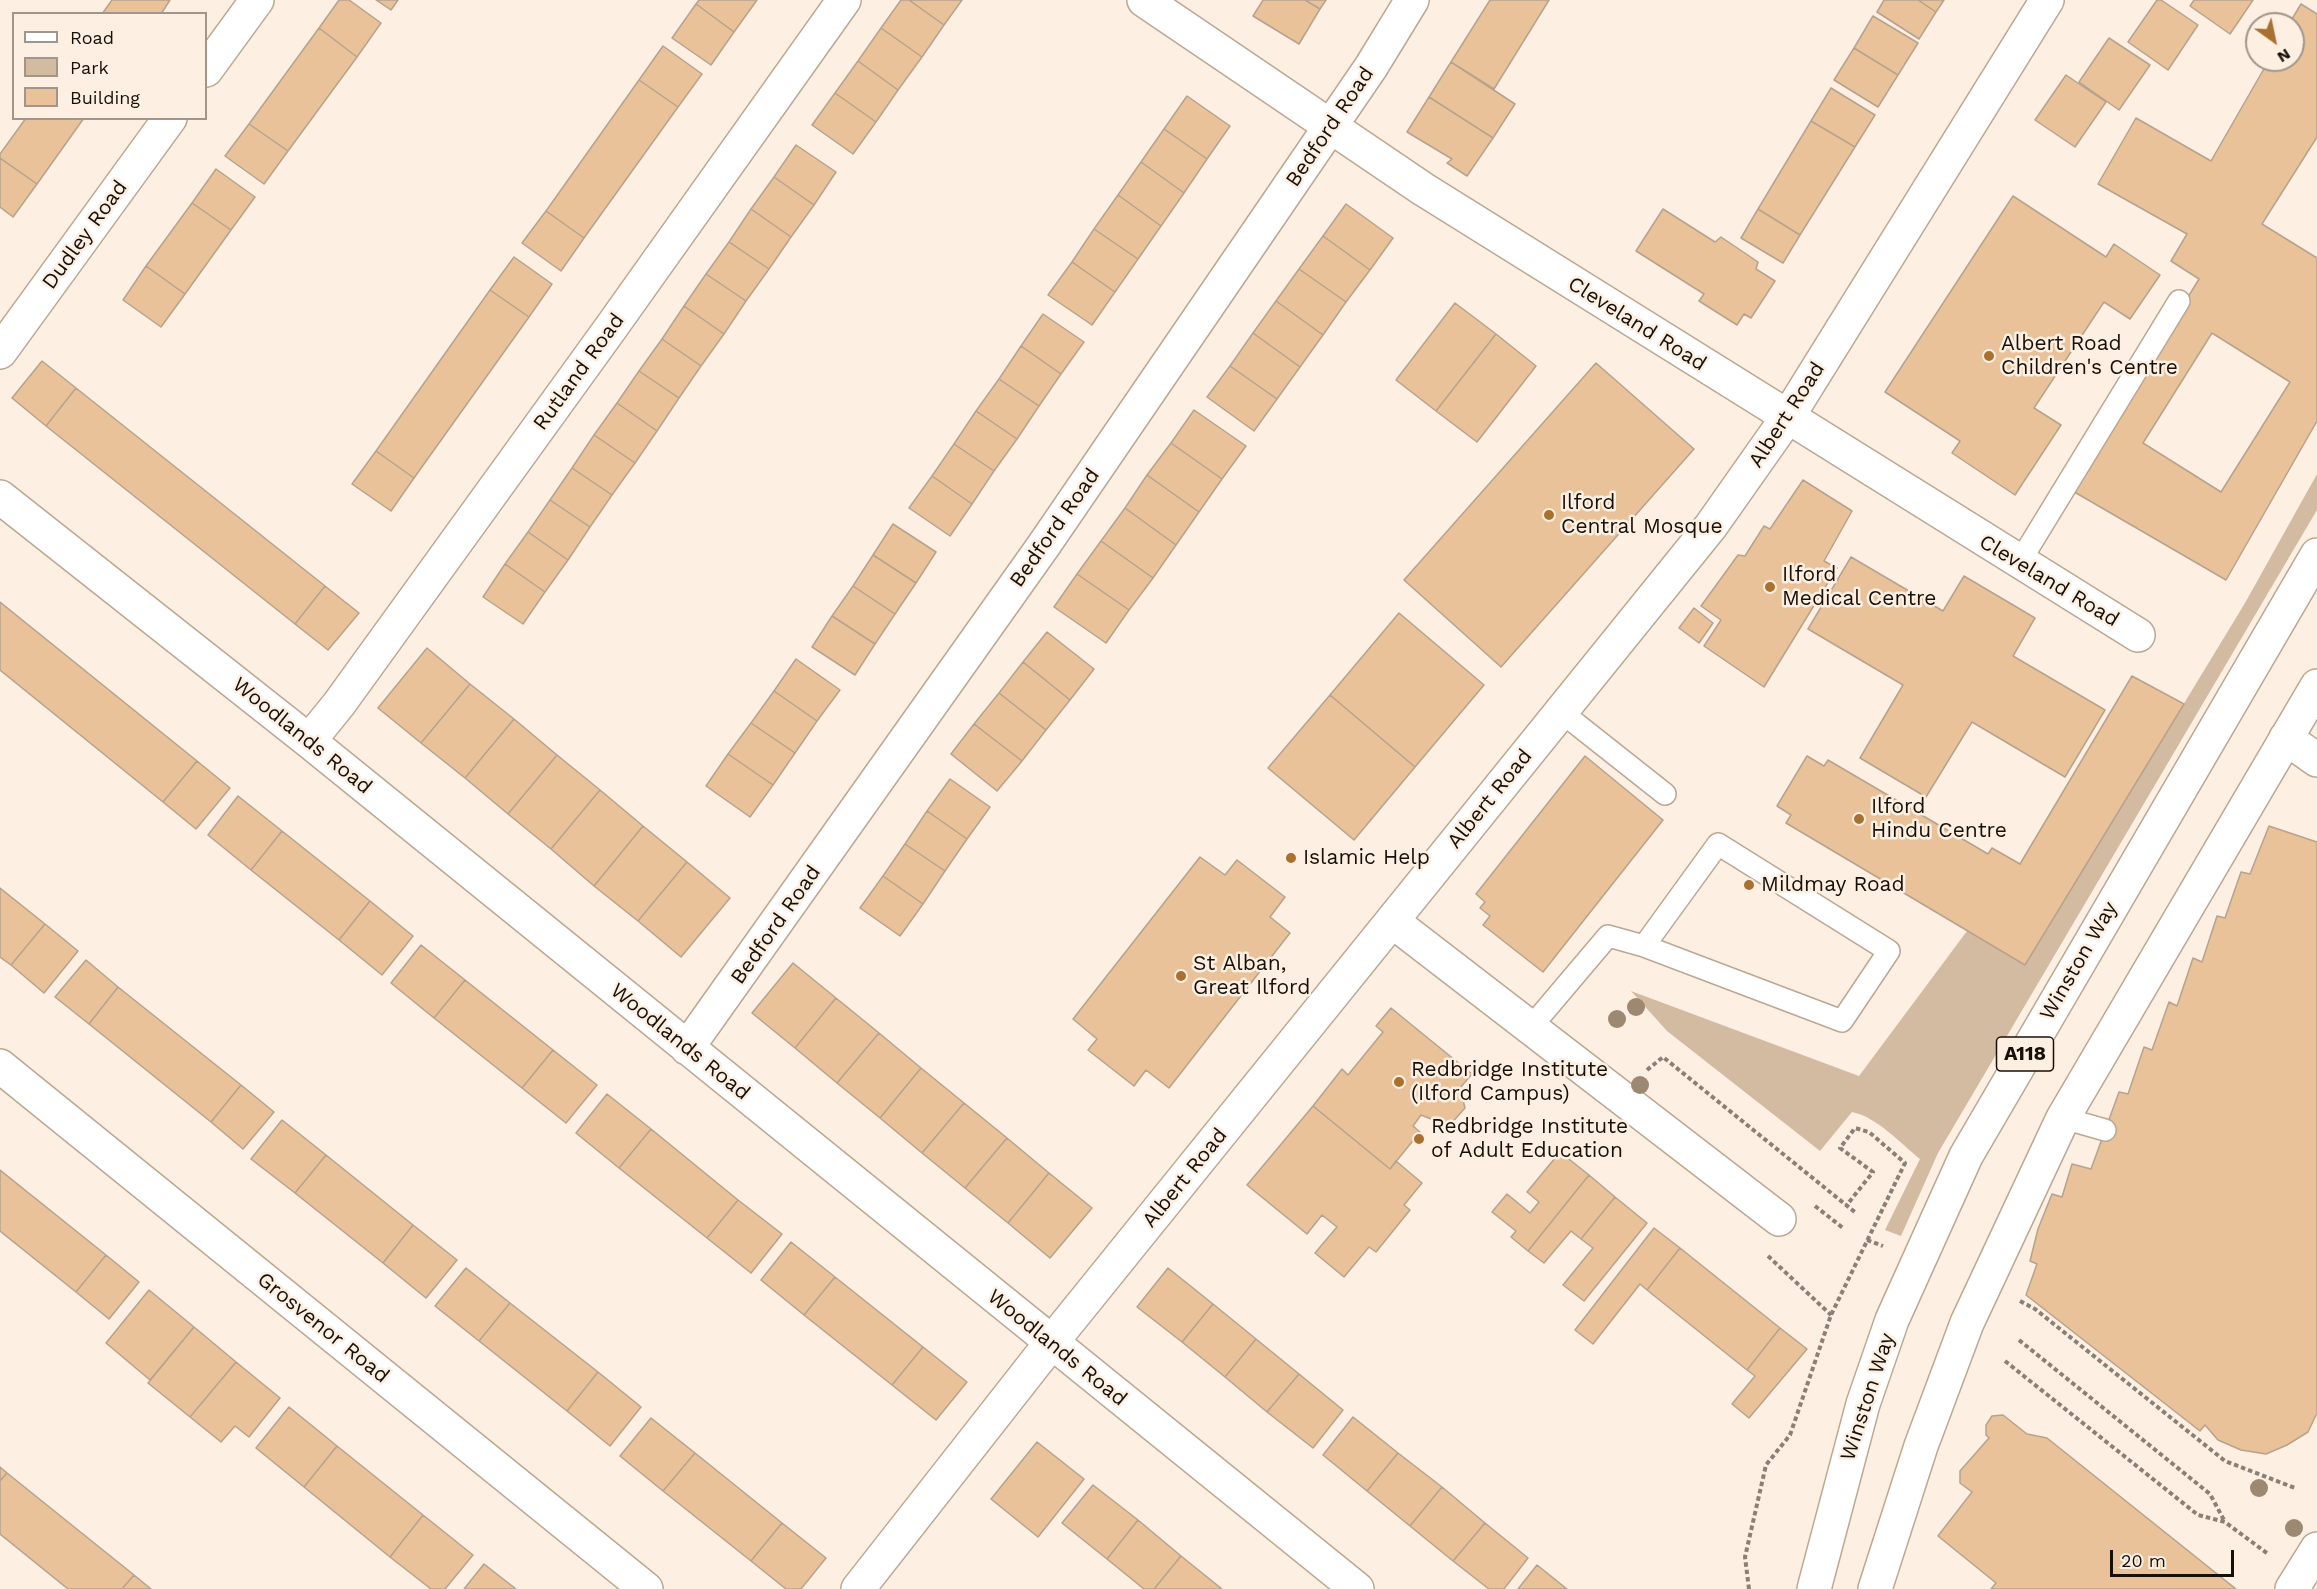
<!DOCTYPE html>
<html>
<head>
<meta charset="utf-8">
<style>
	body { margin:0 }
	#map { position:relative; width:2317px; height:1589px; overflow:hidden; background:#fdefe2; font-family:"Work Sans",sans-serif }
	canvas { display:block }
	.legend { position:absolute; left:12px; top:12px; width:195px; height:108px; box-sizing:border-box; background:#fdefe2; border:2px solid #a1968b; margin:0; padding:8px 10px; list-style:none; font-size:18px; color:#171008 }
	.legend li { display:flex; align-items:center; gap:12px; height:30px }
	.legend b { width:30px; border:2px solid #a1968b }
	.north { position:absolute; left:2245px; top:12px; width:60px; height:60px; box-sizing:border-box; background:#fdefe2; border:2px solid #a1968b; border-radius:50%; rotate:147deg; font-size:16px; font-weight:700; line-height:24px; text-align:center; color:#171008 }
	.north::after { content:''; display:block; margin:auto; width:21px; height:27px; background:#a9712f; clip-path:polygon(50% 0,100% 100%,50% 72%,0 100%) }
	.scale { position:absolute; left:2110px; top:1550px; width:124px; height:27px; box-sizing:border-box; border:3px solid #171008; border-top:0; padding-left:8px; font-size:18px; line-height:21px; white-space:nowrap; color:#171008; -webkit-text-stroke:4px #fdefe2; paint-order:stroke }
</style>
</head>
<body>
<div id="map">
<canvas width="2317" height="1589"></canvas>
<ul class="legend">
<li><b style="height:8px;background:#fff"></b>Road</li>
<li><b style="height:16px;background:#d3bba2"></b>Park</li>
<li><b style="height:16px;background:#e9c299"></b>Building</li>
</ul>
<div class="north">N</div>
<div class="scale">20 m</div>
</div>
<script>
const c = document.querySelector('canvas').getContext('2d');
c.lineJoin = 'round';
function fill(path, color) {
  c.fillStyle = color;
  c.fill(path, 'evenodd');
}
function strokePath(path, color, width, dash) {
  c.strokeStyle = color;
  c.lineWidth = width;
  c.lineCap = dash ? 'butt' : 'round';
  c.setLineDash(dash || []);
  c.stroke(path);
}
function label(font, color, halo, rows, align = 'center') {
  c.font = font + ' "Work Sans",sans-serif';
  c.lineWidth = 5;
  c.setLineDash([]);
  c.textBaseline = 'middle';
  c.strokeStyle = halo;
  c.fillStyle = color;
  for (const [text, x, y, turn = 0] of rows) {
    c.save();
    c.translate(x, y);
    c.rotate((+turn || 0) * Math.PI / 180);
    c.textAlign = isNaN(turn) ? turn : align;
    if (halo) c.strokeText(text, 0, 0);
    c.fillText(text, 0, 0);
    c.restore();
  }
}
fill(new Path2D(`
	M2317 474V510L1938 1153 1901 1236 1885 1230 1920 1159C1900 1143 1877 1117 1852 1112L1820 1151 1667 1031 1631 991 1859 1076 1967 931 2025 965 2245 603Z`), '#d3bba2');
const building = new Path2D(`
	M112 0H170L161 14H102Z
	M339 0H349L381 23 357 57 319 28Z
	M376 0H398L391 10Z
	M699 0H757L734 32 696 4Z
	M901 0H909L944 25 922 57 881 28Z
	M909 0H962L944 25Z
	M1263 0H1305L1320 9 1299 44 1253 16Z
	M1305 0H1326L1320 9Z
	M1490 0H1549L1494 89 1451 62Z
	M1884 0H1918L1936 12 1919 39 1877 12Z
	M1918 0H1944L1936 12Z
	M2157 0H2161L2198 25 2168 70 2128 42Z
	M2194 0H2253L2230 34 2190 6Z
	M696 4 734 32 711 65 672 38Z
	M2301 4 2317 14V137L2262 224 2317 258V421L2226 580 2071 490 2199 279 2171 261 2187 234 2098 184 2136 118 2211 161 2269 60H2293V24H2289ZM2212 333 2290 382 2221 492 2143 443Z
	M1873 16 1918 43 1898 75 1854 48Z
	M319 28 357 57 288 151 249 124Z
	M881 28 922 57 898 90 858 61Z
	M2109 38 2150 65 2119 110 2079 82Z
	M663 46 702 74 678 107 639 80Z
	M1854 48 1898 75 1878 107 1834 80Z
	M858 61 898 90 876 122 835 93Z
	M1451 62 1515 104 1493 138 1429 97Z
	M2066 75 2106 102 2075 147 2035 120Z
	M639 80 678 107 584 238 546 211Z
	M1831 88 1875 115 1855 147 1811 121Z
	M835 93 876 122 853 154 812 125Z
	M1187 96 1230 126 1207 159 1164 129Z
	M1429 97 1493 138 1467 176 1447 163 1452 159 1407 132Z
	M26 118H84L37 184 0 158V154Z
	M1811 121 1855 147 1800 235 1758 209Z
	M249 124 288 151 264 184 225 156Z
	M1164 129 1207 159 1184 193 1141 162Z
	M796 145 836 172 814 205 774 177Z
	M0 158 37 184 13 217 0 207Z
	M1141 162 1184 193 1161 226 1118 195Z
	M216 169 255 197 231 230 192 203Z
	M774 177 814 205 791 237 751 209Z
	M1118 195 1161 226 1138 259 1094 229Z
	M2013 196 2106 257 2114 244 2160 275 2130 319 2104 302 2034 408 2061 425 2015 495 1952 453 1960 441 1885 392Z
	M192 203 231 230 185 294 146 266Z
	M1346 204 1393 238 1370 270 1323 236Z
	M751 209 791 237 769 269 729 242Z
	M1663 209 1715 242 1721 237 1758 262 1756 269 1775 281 1751 318 1744 314 1737 325 1699 301 1704 294 1636 251Z
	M1758 209 1800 235 1783 263 1741 238Z
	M546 211 584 238 561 271 522 243Z
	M1094 229 1138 259 1115 292 1072 262Z
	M1323 236 1370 270 1346 302 1299 269Z
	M729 242 769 269 746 301 706 274Z
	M514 257 552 284 529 317 490 290Z
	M1072 262 1115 292 1092 325 1048 295Z
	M146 266 185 294 161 327 123 300Z
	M1299 269 1346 302 1323 335 1276 301Z
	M706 274 746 301 724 334 684 306Z
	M490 290 529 317 414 478 376 451Z
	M1276 301 1323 335 1300 367 1253 333Z
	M1455 303 1496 334 1436 411 1396 380Z
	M684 306 724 334 701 366 662 339Z
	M1043 314 1084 342 1061 374 1021 346Z
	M1253 333 1300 367 1277 399 1230 366Z
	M1496 334 1536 366 1477 442 1436 411Z
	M662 339 701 366 679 398 639 371Z
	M1021 346 1061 374 1039 406 999 379Z
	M42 361 76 388 46 426 12 398Z
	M1596 363 1694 449 1501 667 1404 580Z
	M1230 366 1277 399 1254 431 1207 397Z
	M639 371 679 398 657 431 617 403Z
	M999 379 1039 406 1017 439 976 411Z
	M76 388 325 586 295 624 46 426Z
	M617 403 657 431 635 463 594 435Z
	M1194 410 1246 446 1222 479 1171 443Z
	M976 411 1017 439 994 471 954 444Z
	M594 435 635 463 612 495 572 468Z
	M1171 443 1222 479 1199 512 1147 475Z
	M954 444 994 471 972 504 932 476Z
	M376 451 414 478 391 511 352 484Z
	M572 468 612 495 590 527 550 500Z
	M1147 475 1199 512 1176 545 1125 508Z
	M932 476 972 504 950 536 909 508Z
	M1803 480 1852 511 1824 561 1837 568 1764 687 1704 646 1721 620 1701 606 1738 555 1745 556 1764 526 1770 529Z
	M550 500 590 527 568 560 528 532Z
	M1125 508 1176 545 1153 578 1101 541Z
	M893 524 936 552 916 583 873 555Z
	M528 532 568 560 545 592 505 564Z
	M1101 541 1153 578 1129 610 1077 574Z
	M873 555 916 583 895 614 853 586Z
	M1851 557 1943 611 1964 576 2035 618 2013 656 2105 710 2065 777 1972 722 1926 797 1860 758 1903 685 1808 629Z
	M505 564 545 592 523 624 483 597Z
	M1077 574 1129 610 1106 643 1054 607Z
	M325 586 359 613 328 650 295 624Z
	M853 586 895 614 875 644 832 616Z
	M0 602 197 761 163 802 0 670Z
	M1694 608 1713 623 1699 643 1679 628Z
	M1399 613 1484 685 1415 767 1330 695Z
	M832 616 875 644 855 675 812 647Z
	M1047 632 1094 669 1070 700 1023 662Z
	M427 648 470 684 421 743 378 708Z
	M796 659 840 690 817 721 774 691Z
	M1023 662 1070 700 1046 730 999 693Z
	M2132 676 2184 704 2025 965 1786 823 1791 815 1777 806 1807 756 1824 766 1828 760 1988 854 1992 848 2020 864Z
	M470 684 514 719 465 778 421 743Z
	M774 691 817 721 795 753 751 723Z
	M999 693 1046 730 1022 761 974 724Z
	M1330 695 1415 767 1354 840 1268 768Z
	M514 719 557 755 508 814 465 778Z
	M751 723 795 753 773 785 728 754Z
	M974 724 1022 761 997 791 951 754Z
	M728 754 773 785 750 817 706 786Z
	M557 755 600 790 551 849 508 814Z
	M1585 756 1663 820 1543 972 1483 925 1490 916 1480 908 1485 902 1476 894Z
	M197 761 230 788 196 829 163 802Z
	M950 779 990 807 967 839 927 811Z
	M600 790 643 826 594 886 551 849Z
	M238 796 282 831 251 870 208 835Z
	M927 811 967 839 945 871 905 844Z
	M643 826 687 862 638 921 594 886Z
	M2269 826 2317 842V1413L2308 1432 2287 1445 2266 1454 2241 1450 2218 1440 2205 1425 2200 1431 2026 1295 2037 1264 2030 1261 2038 1229 2052 1194 2062 1197 2072 1164 2091 1169 2119 1092 2128 1094 2144 1047 2152 1050 2169 1002 2177 1006 2193 958 2202 962 2217 916 2225 918 2241 872 2250 874Z
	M282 831 370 901 339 940 251 870Z
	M905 844 945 871 923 904 883 876Z
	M1200 857 1225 875 1237 860 1285 897 1270 917 1290 933 1169 1088 1146 1070 1134 1086 1088 1050 1097 1039 1073 1019Z
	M687 862 730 898 681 957 638 921Z
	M883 876 923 904 900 936 860 908Z
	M0 888 45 924 11 965 0 957Z
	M370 901 413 936 382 975 339 940Z
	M45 924 78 951 44 993 11 965Z
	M421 945 465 980 434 1018 391 983Z
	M86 960 118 987 89 1024 55 997Z
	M793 963 836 998 795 1048 752 1013Z
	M465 980 553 1050 522 1088 434 1018Z
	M118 987 241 1085 211 1122 89 1024Z
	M836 998 879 1033 837 1083 795 1048Z
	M1391 1008 1472 1074 1460 1088 1465 1108 1449 1126 1421 1115 1413 1126 1420 1132 1390 1169 1313 1106 1342 1069 1348 1075 1383 1032 1376 1026Z
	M879 1033 921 1068 880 1118 837 1083Z
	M553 1050 597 1085 566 1123 522 1088Z
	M921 1068 964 1103 922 1153 880 1118Z
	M241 1085 274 1112 243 1149 211 1122Z
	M607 1094 651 1129 619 1168 576 1133Z
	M964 1103 1007 1138 965 1188 922 1153Z
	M1313 1106 1390 1169 1396 1161 1422 1183 1404 1205 1410 1210 1376 1252 1369 1247 1344 1277 1315 1253 1337 1227 1322 1215 1307 1234 1247 1185Z
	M282 1120 326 1155 295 1193 251 1159Z
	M651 1129 738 1200 707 1238 619 1168Z
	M1007 1138 1049 1173 1008 1223 965 1188Z
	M1560 1152 1589 1175 1528 1251 1511 1237 1516 1231 1492 1212 1507 1194 1530 1213 1539 1202 1527 1192Z
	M326 1155 413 1225 383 1263 295 1193Z
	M0 1170 106 1255 76 1292 0 1231Z
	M1049 1173 1092 1208 1050 1258 1008 1223Z
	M1589 1175 1615 1197 1581 1239 1571 1231 1544 1263 1528 1251Z
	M1615 1197 1647 1223 1584 1301 1563 1285 1593 1248 1581 1239Z
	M738 1200 782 1234 751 1273 707 1238Z
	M413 1225 457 1260 426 1298 383 1263Z
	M1654 1228 1680 1248 1647 1290 1640 1284 1593 1344 1575 1330Z
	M791 1242 835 1277 804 1315 761 1280Z
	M1680 1248 1780 1328 1747 1370 1647 1290Z
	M106 1255 139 1282 109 1319 76 1292Z
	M466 1268 510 1303 479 1341 435 1306Z
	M1168 1268 1213 1304 1182 1342 1137 1307Z
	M835 1277 923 1347 892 1385 804 1315Z
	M149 1290 194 1327 150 1380 106 1343Z
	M510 1303 598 1372 567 1411 479 1341Z
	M1213 1304 1256 1339 1225 1377 1182 1342Z
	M194 1327 236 1362 190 1417 148 1383Z
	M1780 1328 1807 1349 1749 1418 1732 1404 1755 1376 1747 1370Z
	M1256 1339 1299 1374 1267 1412 1225 1377Z
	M923 1347 967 1382 936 1420 892 1385Z
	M236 1362 280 1398 249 1437 235 1426 221 1442 190 1417Z
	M598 1372 641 1407 610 1446 567 1411Z
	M1299 1374 1343 1410 1313 1448 1267 1412Z
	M289 1407 337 1446 304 1487 256 1448Z
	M2003 1415 2027 1434 2047 1438 2236 1589H1991L1996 1583 1938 1536 1972 1492 1960 1483V1471L1989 1438 1986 1435V1425L1992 1416Z
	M1353 1417 1398 1453 1367 1491 1323 1455Z
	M651 1418 695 1453 663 1491 620 1456Z
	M1037 1442 1084 1479 1038 1537 991 1499Z
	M337 1446 423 1515 390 1557 304 1487Z
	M695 1453 782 1523 751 1561 663 1491Z
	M1398 1453 1442 1487 1410 1526 1367 1491Z
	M0 1467 7 1473 0 1481Z
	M7 1473 134 1575 122 1589H68L0 1534V1481Z
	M1093 1485 1138 1520 1107 1559 1062 1523Z
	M1442 1487 1485 1523 1453 1561 1410 1526Z
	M423 1515 473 1555 445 1589H431L390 1557Z
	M1138 1520 1181 1556 1154 1589H1144L1107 1559Z
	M782 1523 826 1558 801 1589H786L751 1561Z
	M1485 1523 1528 1558 1504 1589H1489L1453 1561Z
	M1181 1556 1222 1589H1154Z
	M484 1564 516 1589H464Z
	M1537 1565 1567 1589H1518Z
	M134 1575 151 1589H122Z`);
fill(building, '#e9c299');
strokePath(building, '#b7a28d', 1.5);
const lane = new Path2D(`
	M2019 563 2179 301
	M1560 711 1665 794
	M1531 1027 1608 936 1644 946 1842 1021 1889 951 1718 844 1644 946
	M2063 1118 2105 1130`);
const street = new Path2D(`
	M1144 0 1423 189 2138 635
	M206 70 257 0
	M0 352 170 118
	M0 497 309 741 1357 1589
	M2286 738 2317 760
	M309 741 339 704 610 329 844 0
	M1392 921 1779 1219
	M687 1048 1044 545 1371 67 1412 0
	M0 1066 646 1589
	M858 1589 1051 1343 1711 526 1787 418 2047 0
	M2292 1589 2317 1549`);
const primary = new Path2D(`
	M1814 1589 1863 1404 1892 1320 1966 1156 2317 555
	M1875 1589 1921 1446 1967 1323 2063 1118 2317 686`);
strokePath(lane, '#bca792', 24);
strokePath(street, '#bca792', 36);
strokePath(primary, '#bca792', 36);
strokePath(new Path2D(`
	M1647 1070 1663 1057 1856 1213
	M1815 1206 1843 1228
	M1867 1240 1883 1246
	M1768 1256 1831 1315
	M2020 1301 2035 1309 2225 1461 2295 1488
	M2019 1340 2210 1494 2225 1522
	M2005 1361 2198 1515 2225 1522 2268 1554
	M1749 1589 1745 1557 1766 1465 1790 1435 1831 1315 1905 1163 1869 1132 1855 1128 1840 1148 1873 1172 1846 1206`), '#8b8076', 4, [4.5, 3]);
strokePath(lane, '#fff', 21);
strokePath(street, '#fff', 33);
strokePath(primary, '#fff', 33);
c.fillStyle = '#9d8871';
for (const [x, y] of [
	[1636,1007],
	[1617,1019],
	[1640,1085],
	[2259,1488],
	[2294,1528]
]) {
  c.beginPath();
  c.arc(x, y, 9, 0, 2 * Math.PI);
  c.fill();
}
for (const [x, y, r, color] of [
	[1989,356,6,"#a9712f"],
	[1549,515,6,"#a9712f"],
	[1770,587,6,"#a9712f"],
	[1859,819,6,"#a9712f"],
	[1291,858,6,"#a9712f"],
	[1749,885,6,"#a9712f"],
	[1181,976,6,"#a9712f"],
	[1399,1082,6,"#a9712f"],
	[1419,1139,6,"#a9712f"]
]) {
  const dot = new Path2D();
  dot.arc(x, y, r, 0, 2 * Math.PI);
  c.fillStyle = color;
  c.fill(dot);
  strokePath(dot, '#fdefe2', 2);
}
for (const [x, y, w] of [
	[2025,1054,57]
]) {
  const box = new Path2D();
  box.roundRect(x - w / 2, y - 17, w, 34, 4.5);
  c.fillStyle = '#fdefe2';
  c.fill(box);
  strokePath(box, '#171008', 1.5);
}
label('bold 20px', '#171008', null, [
	["A118",2025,1054]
]);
label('21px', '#171008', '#fdefe2', [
	["Bedford Road",1330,127,-56],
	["Dudley Road",85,235,-54],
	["Cleveland Road",1637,324,32],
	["Rutland Road",579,372,-54],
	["Albert Road",1787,415,-57],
	["Bedford Road",1055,528,-55],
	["Cleveland Road",2049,581,31],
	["Woodlands Road",302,736,39],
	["Albert Road",1490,799,-51],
	["Bedford Road",776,925,-55],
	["Winston Way",2079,961,-60],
	["Woodlands Road",680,1042,39],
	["Albert Road",1185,1178,-51],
	["Grosvenor Road",323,1328,39],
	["Woodlands Road",1057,1348,39],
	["Winston Way",1868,1397,-72]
]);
label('21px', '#171008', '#fdefe2', [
	["Albert Road",2001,344],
	["Children's Centre",2001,368],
	["Ilford",1561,503],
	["Central Mosque",1561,527],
	["Ilford",1782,575],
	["Medical Centre",1782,599],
	["Ilford",1871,807],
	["Hindu Centre",1871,831],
	["Islamic Help",1303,858],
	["Mildmay Road",1761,885],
	["St Alban,",1193,964],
	["Great Ilford",1193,988],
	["Redbridge Institute",1411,1070],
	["(Ilford Campus)",1411,1094],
	["Redbridge Institute",1431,1127],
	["of Adult Education",1431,1151]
], 'left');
</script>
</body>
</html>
